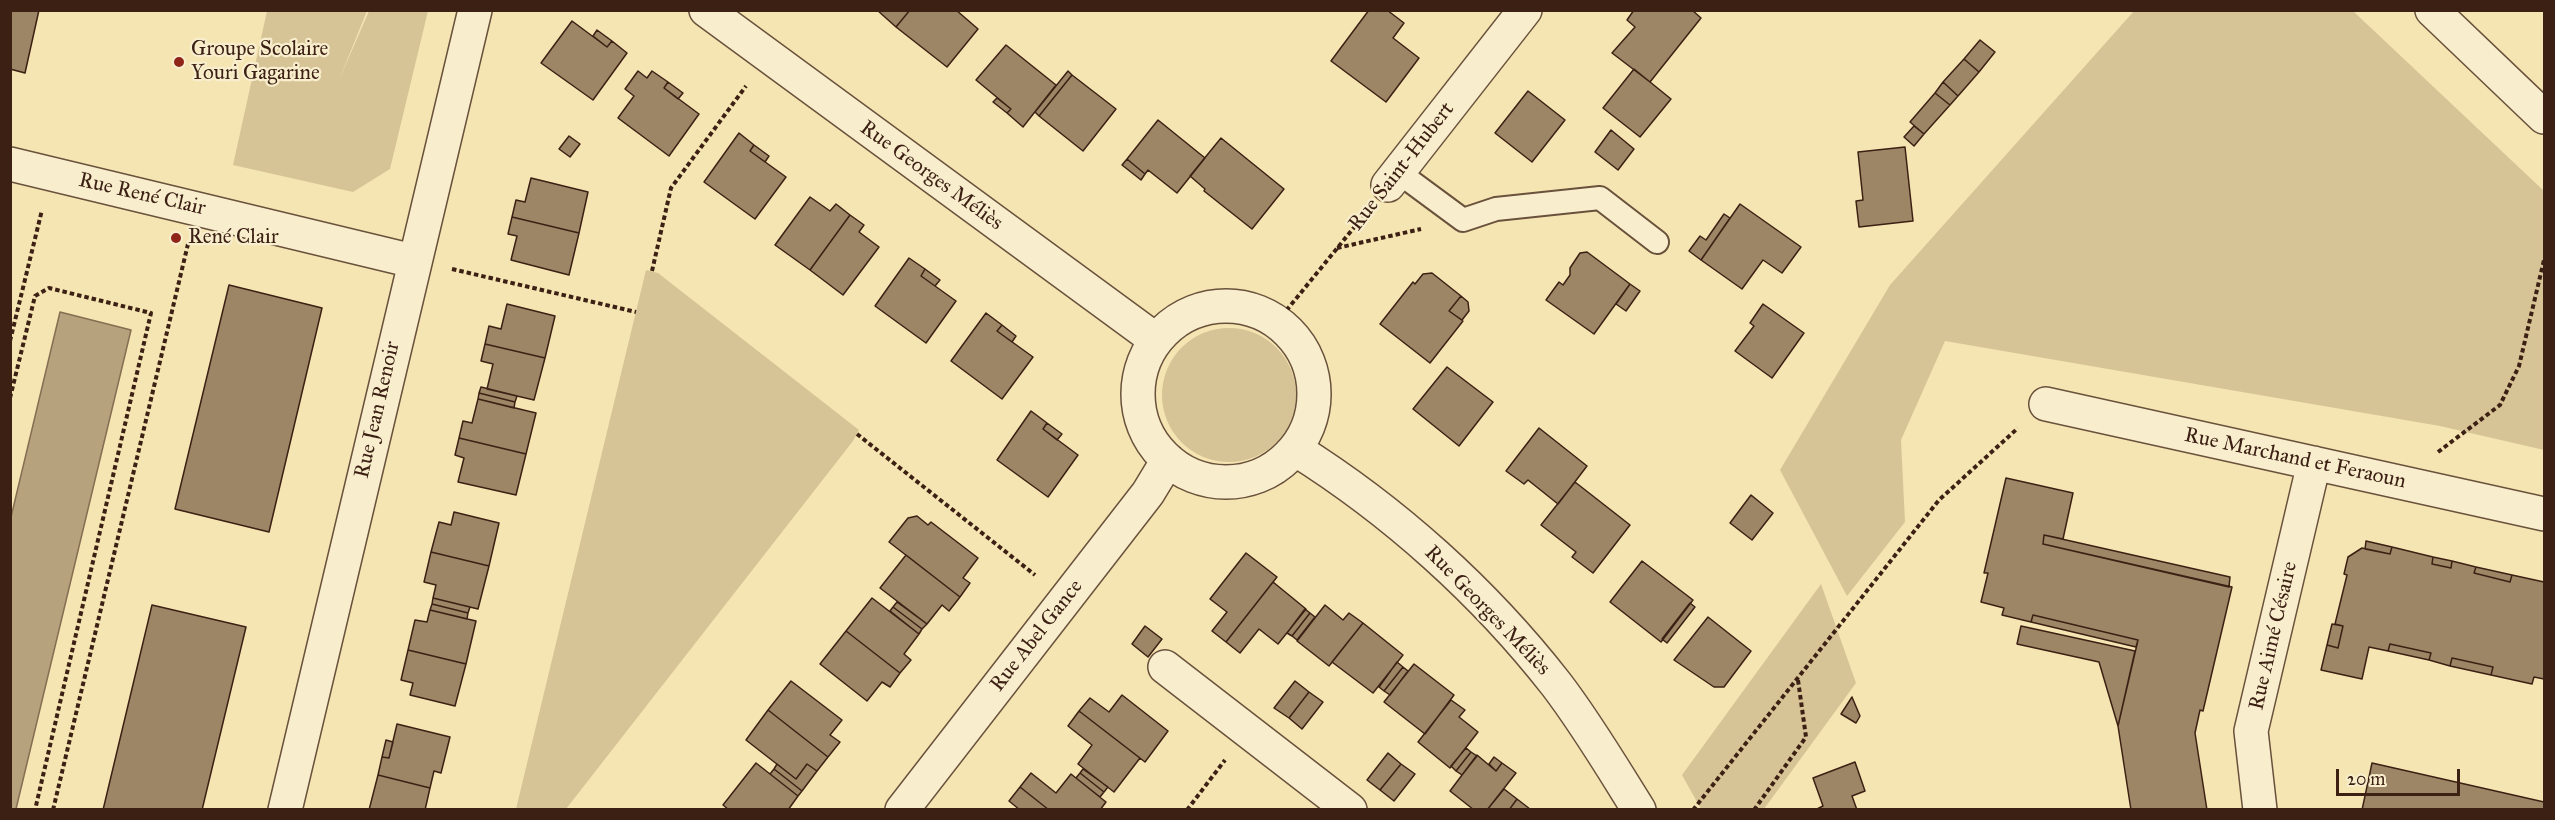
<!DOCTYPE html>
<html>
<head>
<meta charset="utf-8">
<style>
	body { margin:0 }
	#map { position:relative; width:2555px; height:820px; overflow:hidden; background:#f5e5b2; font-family:"IM FELL Great Primer",serif }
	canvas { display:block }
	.frame { position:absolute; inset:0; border:12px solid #3c2014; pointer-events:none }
	.scale { position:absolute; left:2336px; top:769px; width:124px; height:27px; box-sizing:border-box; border:3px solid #3c2014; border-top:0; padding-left:8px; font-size:18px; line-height:21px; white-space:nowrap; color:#3c2014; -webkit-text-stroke:4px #f8eecd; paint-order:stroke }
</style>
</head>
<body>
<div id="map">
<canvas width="2555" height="820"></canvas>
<div class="frame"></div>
<div class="scale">20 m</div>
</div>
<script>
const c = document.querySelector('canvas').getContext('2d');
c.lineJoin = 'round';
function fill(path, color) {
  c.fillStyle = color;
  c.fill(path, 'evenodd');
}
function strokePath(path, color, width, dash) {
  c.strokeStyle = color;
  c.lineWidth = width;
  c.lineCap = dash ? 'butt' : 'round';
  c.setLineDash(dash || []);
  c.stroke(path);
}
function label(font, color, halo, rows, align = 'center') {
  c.font = font + ' "IM FELL Great Primer",serif';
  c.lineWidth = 4.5;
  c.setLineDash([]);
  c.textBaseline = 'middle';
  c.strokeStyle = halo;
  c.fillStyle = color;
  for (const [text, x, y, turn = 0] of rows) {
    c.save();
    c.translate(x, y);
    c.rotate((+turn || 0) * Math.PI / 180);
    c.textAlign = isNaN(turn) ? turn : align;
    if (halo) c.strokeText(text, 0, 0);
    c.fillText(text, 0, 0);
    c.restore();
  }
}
fill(new Path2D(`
	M267 11H367L339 80 369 11H428L390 169 353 192 233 165Z
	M2134 11H2353L2544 191V450L2440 426 1945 341 1901 440 1905 522 1847 596 1780 470 1890 285Z
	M646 270 658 273 859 430 853 441 566 809H516Z
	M1162 395a67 67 0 1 1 134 0a67 67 0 1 1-134 0Z
	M1821 584 1856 683 1764 809H1701L1682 775Z`), '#d6c497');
const water = new Path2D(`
	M60 312 131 330 16 809H11V517Z`);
fill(water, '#b6a27c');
strokePath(water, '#856e52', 1.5);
const building = new Path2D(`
	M10 10H39L25 73 10 69Z
	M877 10H910L896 27Z
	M910 10H956L978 29 947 67 896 27Z
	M1369 10H1387L1404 23 1393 38 1419 58 1386 102 1331 61Z
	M1634 10H1692L1701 18 1650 82 1612 53 1635 27 1627 20Z
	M572 21 607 47 612 41 627 53 593 100 541 63Z
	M597 30 612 41 607 47 593 36Z
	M1980 40 1995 52 1979 72 1964 59Z
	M1006 45 1056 85 1023 127 1007 113 1011 109 976 80Z
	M1964 59 1979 72 1958 96 1943 82Z
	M1634 69 1671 99 1640 137 1603 108Z
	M638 71 647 78 652 71 668 82 664 88 699 114 669 156 618 118 634 96 625 89Z
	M1068 71 1072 75 1039 116 1035 112Z
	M1072 75 1116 109 1083 151 1039 116Z
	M668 82 683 93 678 99 664 88Z
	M1943 82 1958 96 1950 105 1935 93Z
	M1528 91 1565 120 1532 162 1495 133Z
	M1935 93 1950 105 1924 134 1910 122Z
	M997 98 1011 109 1007 113 993 102Z
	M1158 120 1205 158 1177 193 1148 170 1145 174 1127 159Z
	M1914 126 1924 134 1914 146 1904 137Z
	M1611 130 1634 149 1618 170 1595 152Z
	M739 133 754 145 750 151 786 177 755 219 704 182Z
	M569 136 580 144 570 157 559 149Z
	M1221 138 1284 189 1252 229 1204 191 1205 189 1190 176Z
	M754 145 769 156 765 162 750 151Z
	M1905 147 1913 221 1859 227 1856 201 1863 200 1858 152Z
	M1127 159 1145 174 1141 180 1122 165Z
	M531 178 588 192 579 233 512 217 516 200 525 202Z
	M810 197 830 211 836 204 850 215 810 270 775 245Z
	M1740 204 1801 247 1782 273 1763 260 1742 289 1701 260Z
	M1724 214 1730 218 1701 260 1689 251 1700 236 1706 240Z
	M850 215 864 225 859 232 879 247 843 295 810 270Z
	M512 217 579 233 569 275 511 260 517 236 508 234Z
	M1587 252 1630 284 1594 334 1546 300 1559 282 1563 285 1570 275V268L1580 253Z
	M909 258 925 269 921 276 956 301 926 343 875 306Z
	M925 269 940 280 935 286 921 276Z
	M1432 273 1461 296 1449 311 1463 321 1430 363 1380 324 1413 282 1415 284 1423 274Z
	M1630 284 1640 291 1626 311 1616 304Z
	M229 285 322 308 269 532 175 509Z
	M1461 296 1468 302 1469 311 1462 320 1449 311Z
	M507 304 555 316 545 358 485 344 489 326 501 329Z
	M1763 304 1804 333 1772 378 1735 351 1754 326 1750 323Z
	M986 313 1002 325 997 331 1033 357 1002 399 951 361Z
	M1002 325 1016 336 1012 342 997 331Z
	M485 344 545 358 534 400 487 389 493 364 481 361Z
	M1447 367 1493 402 1459 446 1413 409Z
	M481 387 517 396 515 402 479 393Z
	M479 393 515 402 514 408 478 399Z
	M478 399 536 413 526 454 459 438 463 421 472 423Z
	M1031 411 1047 423 1043 429 1078 455 1048 497 997 460Z
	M1047 423 1062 434 1057 440 1043 429Z
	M1539 428 1587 466 1558 504 1528 480 1524 484 1506 471Z
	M459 438 526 454 516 495 458 482 464 458 455 455Z
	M2006 478 2073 493 2063 539 2044 535 2043 544 2232 587 2203 711 2200 710 2195 733 2207 810H2131L2118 726 2138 640 2033 615 2031 622 2002 615 2004 608 1981 602 1988 573H1984Z
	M1575 482 1630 525 1593 573 1572 557 1576 552 1541 525Z
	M1751 495 1773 513 1752 540 1730 523Z
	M454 512 499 523 489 566 431 552 439 522 451 525Z
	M917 516 928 525 931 522 978 558 963 578 970 583 960 597 889 542 908 518Z
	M2044 535 2230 577 2229 587 2043 544Z
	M2366 541 2392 547 2390 554 2365 549Z
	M2392 547 2433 557 2432 564 2451 568 2452 561 2476 567 2474 573 2510 582 2512 575 2544 582V679L2534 677 2532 684 2491 675 2493 667 2452 658 2450 666 2429 660 2431 653 2390 644 2388 651 2369 647 2362 679 2321 670 2327 645 2338 648 2343 626 2335 624 2347 575 2344 574 2348 557 2362 548 2390 554Z
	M431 552 489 566 478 609 433 598 436 585 424 582Z
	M1246 553 1277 577 1226 642 1212 631 1227 612 1210 599Z
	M906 555 960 597 949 611 942 605 927 624 880 588Z
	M2433 557 2452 561 2451 568 2432 564Z
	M1642 561 1693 600 1661 642 1610 602Z
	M2476 567 2512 575 2510 582 2474 573Z
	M1273 582 1306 609 1278 644 1259 629 1240 653 1226 642Z
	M433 598 470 607 468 613 432 604Z
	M872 598 919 634 904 654 911 660 900 673 846 631Z
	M897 602 927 624 922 629 893 607Z
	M1690 603 1695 607 1667 643 1662 639Z
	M432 604 468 613 467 619 430 610Z
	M152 605 246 627 202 810H103Z
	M1325 605 1343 620 1349 613 1363 623 1329 666 1297 641Z
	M893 607 922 629 919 634 890 611Z
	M1305 609 1310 613 1292 636 1287 633Z
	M430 610 476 621 466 664 408 650 415 620 427 622Z
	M1310 613 1315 617 1297 640 1292 636Z
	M2033 615 2138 640 2136 647 2031 622Z
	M1708 617 1751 651 1724 687H1714L1674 660Z
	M1363 623 1403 655 1373 693 1332 662Z
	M2332 624 2343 626 2338 648 2327 645Z
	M1145 626 1162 639 1148 657 1132 644Z
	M2021 626 2135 651 2118 726 2099 662 2017 644Z
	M846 631 900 673 890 687 882 682 867 701 820 664Z
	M2390 644 2431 653 2429 660 2388 651Z
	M408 650 466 664 455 706 410 695 413 683 401 680Z
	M2452 658 2493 667 2491 675 2450 666Z
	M1397 662 1403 667 1384 691 1379 687Z
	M1414 664 1454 695 1425 734 1384 702Z
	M1403 667 1408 671 1390 695 1384 691Z
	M791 681 842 720 830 735 840 742 828 757 768 710Z
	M1295 681 1309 692 1289 718 1274 708Z
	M1309 692 1323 702 1302 729 1289 718Z
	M1122 695 1168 731 1145 762 1079 711 1090 698 1109 712Z
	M1852 697 1860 716 1856 723 1841 714Z
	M1451 700 1465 710 1459 717 1478 732 1450 768 1418 742Z
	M768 710 828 757 817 771 807 764 796 779 746 740Z
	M1079 711 1140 758 1114 792 1078 764 1092 745 1068 726Z
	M397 724 450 737 441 773 434 771 430 788 378 775 382 757 389 758Z
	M386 740 393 742 389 758 382 757Z
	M1466 748 1471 752 1456 771 1451 766Z
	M1471 752 1477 756 1462 775 1456 771Z
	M1388 753 1401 764 1380 790 1367 780Z
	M1477 755 1496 771 1502 763 1516 773 1487 810H1474L1450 791Z
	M1494 757 1502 763 1496 771 1489 764Z
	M1855 762 1865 791 1852 796 1857 810H1815L1823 806 1813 778Z
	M756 763 798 796 788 810H729L723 805Z
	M2372 763 2544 802V810H2362Z
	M777 764 796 779 807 764 817 771 802 791 774 769Z
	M1401 764 1415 774 1394 801 1380 790Z
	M774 769 802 791 798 796 770 774Z
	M1083 769 1108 787 1104 792 1080 773Z
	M1031 773 1056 793 1071 774 1106 802 1100 810H1049L1020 787Z
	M1080 773 1104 792 1100 797 1076 778Z
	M378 775 430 788 425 810H369Z
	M1020 787 1049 810H1020L1009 801Z
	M1504 789 1517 799 1509 810H1487Z
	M1517 799 1530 809V810H1509Z`);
fill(building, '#9c8666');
strokePath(building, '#3c2014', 1.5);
const service = new Path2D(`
	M1398 172 1463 220 1496 209 1600 198 1657 242`);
const minor = new Path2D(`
	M706 10 1156 340
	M2432 10 2544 117
	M10 164 413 261
	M1388 185 1525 10
	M1138 394a88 88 0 1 1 176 0a88 88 0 1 1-176 0Z
	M2046 404 2544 514
	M1295 449C1394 511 1484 592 1556 684 1586 723 1612 767 1639 810
	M1165 667 1350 810
	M285 810 475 10
	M902 810 1148 493 1168 460
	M2260 810 2251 731 2314 463`);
strokePath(service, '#6a513c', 26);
strokePath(minor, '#6a513c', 36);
strokePath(new Path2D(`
	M1337 248 1421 229
	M452 269 636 312
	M652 271 671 188 746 86
	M1277 322 1365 214
	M10 341 42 210
	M10 398 35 296 49 288 151 313 35 810
	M857 434 1035 575
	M2438 452 2500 405 2519 366 2544 260
	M53 810 188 244
	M1187 810 1225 760
	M1693 810 1939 500 2018 428
	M1754 810 1806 737 1798 680`), '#3c2014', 4, [4.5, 3]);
strokePath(service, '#f8eecd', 22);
strokePath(minor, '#f8eecd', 33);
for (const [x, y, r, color] of [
	[179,62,6,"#8f2418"],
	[176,238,6,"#8f2418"]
]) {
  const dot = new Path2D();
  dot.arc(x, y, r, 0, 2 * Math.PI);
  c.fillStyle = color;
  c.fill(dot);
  strokePath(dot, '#f8eecd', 2);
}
label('21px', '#3c2014', '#f8eecd', [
	["Groupe Scolaire",191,50],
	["Youri Gagarine",191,74],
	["René Clair",188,238]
], 'left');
label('21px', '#3c2014', '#f8eecd', [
	["Rue Saint-Hubert",1402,167,-52],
	["Rue Georges Méliès",931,176,36],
	["Rue René Clair",142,195,13],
	["Rue Jean Renoir",378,410,-77],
	["Rue Marchand et Feraoun",2295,459,12],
	["Rue Georges Méliès",1487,611,46],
	["Rue Abel Gance",1037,636,-52],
	["Rue Aimé Césaire",2274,636,-77]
]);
</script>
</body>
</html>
